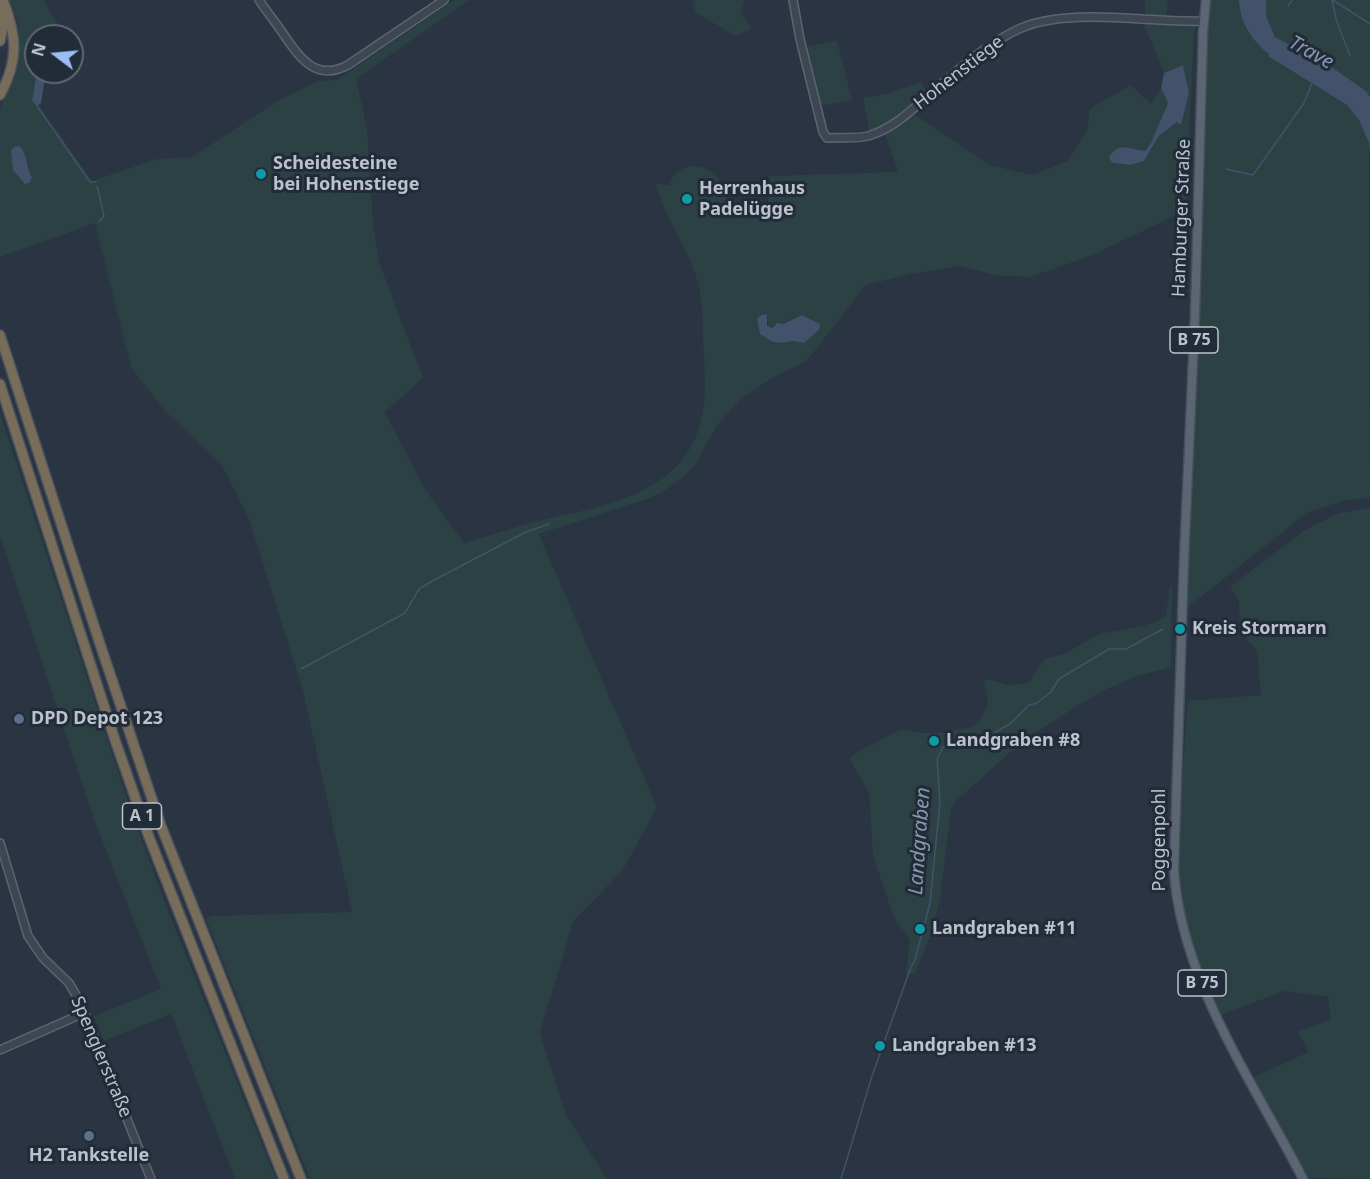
<!DOCTYPE html>
<html>
<head>
<meta charset="utf-8">
<style>
	body { margin:0 }
	#map { position:relative; width:1370px; height:1179px; overflow:hidden; background:#2a3442; font-family:"Noto Sans",sans-serif }
	canvas { display:block }
	.north { position:absolute; left:24px; top:24px; width:60px; height:60px; box-sizing:border-box; background:#222b38; border:2px solid #5f6773; border-radius:50%; rotate:286deg; font-size:16px; font-weight:700; line-height:24px; text-align:center; color:#bbc2cc }
	.north::after { content:''; display:block; margin:auto; width:21px; height:27px; background:#9abdf2; clip-path:polygon(50% 0,100% 100%,50% 72%,0 100%) }
</style>
</head>
<body>
<div id="map">
<canvas width="1370" height="1179"></canvas>
<div class="north">N</div>
</div>
<script>
const c = document.querySelector('canvas').getContext('2d');
c.lineJoin = 'round';
function fill(path, color) {
  c.fillStyle = color;
  c.fill(path, 'evenodd');
}
function strokePath(path, color, width, dash) {
  c.strokeStyle = color;
  c.lineWidth = width;
  c.lineCap = dash ? 'butt' : 'round';
  c.setLineDash(dash || []);
  c.stroke(path);
}
function label(font, color, halo, rows, align = 'center') {
  c.font = font + ' "Noto Sans",sans-serif';
  c.lineWidth = 6;
  c.setLineDash([]);
  c.textBaseline = 'middle';
  c.strokeStyle = halo;
  c.fillStyle = color;
  for (const [text, x, y, turn = 0] of rows) {
    c.save();
    c.translate(x, y);
    c.rotate((+turn || 0) * Math.PI / 180);
    c.textAlign = isNaN(turn) ? turn : align;
    if (halo) c.strokeText(text, 0, 0);
    c.fillText(text, 0, 0);
    c.restore();
  }
}
fill(new Path2D(`
	M9 0H43L65 36H36V72H45L39 105 92 181 157 159 192 157 279 100 318 81 337 80 454 0H469L356 79 367 128 373 223 379 262 423 378 385 412 424 488 464 543C487 536 510 529 534 522 591 508 670 499 696 436 707 409 705 384 704 356 702 332 704 306 698 283 689 248 664 219 656 183L669 186C675 161 705 161 719 179 723 184 725 192 727 198L737 202 768 206 770 176 898 172 884 131 870 137 863 98 890 93 920 82 928 92 911 112 990 165 1031 175 1068 161 1088 129 1089 109 1131 85 1151 104 1161 88 1168 103 1151 144 1145 151 1128 147 1112 163 1132 165 1144 161 1159 136 1177 122 1181 125 1189 93 1183 65 1164 73 1145 27V0H1168L1166 18 1198 19 1194 34 1185 211 1088 257 1030 277 998 276 960 266 911 274 866 285 806 362 779 374 743 397 717 425 695 465 683 477 663 492 647 499 539 534 657 807 623 870 573 922 540 1033 566 1115 607 1179H310L206 919 212 916 352 912 303 691 249 519 222 465 164 410 131 367 95 223 0 257V108L15 78 19 59V25ZM767 314 768 326 773 328 802 315 820 325 819 330 804 343 794 341 780 343 771 341 760 333 757 319Z
	M693 0H745L741 13 752 29 735 36 695 12Z
	M1208 0H1239C1240 23 1252 41 1270 54L1269 56 1347 105 1359 120 1369 143 1370 498 1347 500 1308 512 1187 608Z
	M1266 0H1370V97L1366 91 1330 66 1275 37 1266 16Z
	M837 41 852 100 821 106 807 46Z
	M0 414 133 817 169 913 276 1179H235L171 1014 104 1041 94 1016 161 989 95 822 0 536Z
	M1370 508V1179L1307 1178 1252 1078 1308 1052 1298 1031 1331 1020 1328 997 1284 991 1221 1015C1206 981 1188 945 1182 908 1176 873 1179 837 1181 802 1183 768 1185 735 1188 701L1261 695 1257 651 1240 631 1239 602 1230 587 1303 531 1339 513Z
	M1170 585 1172 588 1171 667 1137 676 1107 689 1085 701 1022 742 955 802 951 809 940 899 931 934 915 975 906 973 910 940 894 918 873 856 869 792 854 768 850 758 852 755 901 729 920 733H941L972 727 981 718 988 703 984 681 987 679 1009 685 1028 683 1041 663 1047 658 1064 654 1099 634 1143 626 1158 621 1166 615Z`), '#2c4143');
fill(new Path2D(`
	M1239 0H1266V16L1275 37 1330 66 1366 91 1370 97V152L1369 143 1359 120 1347 105 1268 56 1269 54C1252 41 1240 23 1239 0Z
	M1183 65 1189 93 1181 125 1177 122 1159 136 1144 161 1131 165 1112 163 1109 157C1119 141 1130 149 1145 151L1151 143 1168 103 1161 88 1164 73Z
	M37 72H46L41 103 37 106 32 101Z
	M19 146C29 155 25 167 32 177L30 182 25 184 13 170 11 151 14 147Z
	M767 314V326L773 328 777 323 783 324 802 315 820 324 819 330 804 343 794 341 780 343 771 341 760 334 757 319 761 315Z`), '#41526a');
strokePath(new Path2D(`
	M1332 0 1336 19 1350 56
	M1333 0 1370 24
	M1288 6 1292 0
	M37 106 90 182H96
	M1226 169 1253 175 1304 103 1312 83
	M97 186 104 216 99 222
	M301 669 405 613 419 589 434 580 526 532 549 524
	M841 1179 872 1076 911 967 915 960 930 903 940 802 937 759 943 747 972 738H986L1011 723 1029 705 1037 703 1051 692 1059 679 1109 649H1126L1163 629`), '#41526a', 1.5);
const minor = new Path2D(`
	M259 0C267 12 276 23 284 35 300 58 316 82 348 65L444 0
	M793 0 800 39 823 132 827 138C840 137 856 139 868 136 892 129 911 111 929 95 957 71 987 43 1021 28 1071 7 1149 23 1203 21
	M0 843 28 936 43 958 69 983 81 1004 151 1179
	M0 1050 84 1013`);
const major = new Path2D(`
	M1206 0 1203 32 1195 315 1184 559 1174 869C1180 979 1254 1083 1303 1179`);
const highway = new Path2D(`
	M0 6 3 27 0 41
	M0 95C19 60 17 36 3 0
	M0 335 100 644 161 826 301 1179
	M0 384 115 740 149 837 284 1179`);
strokePath(minor, '#5c6470', 10);
strokePath(major, '#474f5c', 11);
strokePath(highway, '#48515d', 12);
strokePath(minor, '#3e4652', 7);
strokePath(major, '#5c6672', 8);
strokePath(highway, '#786c5b', 9);
for (const [x, y, r, color] of [
	[261,174,6,"#0f9aa8"],
	[687,199,6,"#0f9aa8"],
	[1180,629,6,"#0f9aa8"],
	[19,719,6,"#5c6f8a"],
	[934,741,6,"#0f9aa8"],
	[920,929,6,"#0f9aa8"],
	[880,1046,6,"#0f9aa8"],
	[89,1136,6,"#5c6f8a"]
]) {
  const dot = new Path2D();
  dot.arc(x, y, r, 0, 2 * Math.PI);
  c.fillStyle = color;
  c.fill(dot);
  strokePath(dot, '#222b38', 2);
}
for (const [x, y, w] of [
	[1194,340,48],
	[142,816,39],
	[1202,983,48]
]) {
  const box = new Path2D();
  box.roundRect(x - w / 2, y - 13, w, 26, 4.5);
  c.fillStyle = '#222b38';
  c.fill(box);
  strokePath(box, '#bbc2cc', 1.5);
}
label('bold 16px', '#bbc2cc', null, [
	["B 75",1194,340],
	["A 1",142,816],
	["B 75",1202,983]
]);
label('18px', '#bbc2cc', '#222b38', [
	["Hohenstiege",959,73,-38],
	["Hamburger Straße",1182,218,-88],
	["Poggenpohl",1160,840,-90],
	["Spenglerstraße",101,1057,67]
]);
label('bold 18px', '#bbc2cc', '#222b38', [
	["Scheidesteine",273,164],
	["bei Hohenstiege",273,185],
	["Herrenhaus",699,189],
	["Padelügge",699,210],
	["Kreis Stormarn",1192,629],
	["DPD Depot 123",31,719],
	["Landgraben #8",946,741],
	["Landgraben #11",932,929],
	["Landgraben #13",892,1046],
	["H2 Tankstelle",89,1156,"center"]
], 'left');
label('italic 20px', '#8598b1', '#222b38', [
	["Trave",1311,53,29],
	["Landgraben",920,841,-86]
]);
</script>
</body>
</html>
